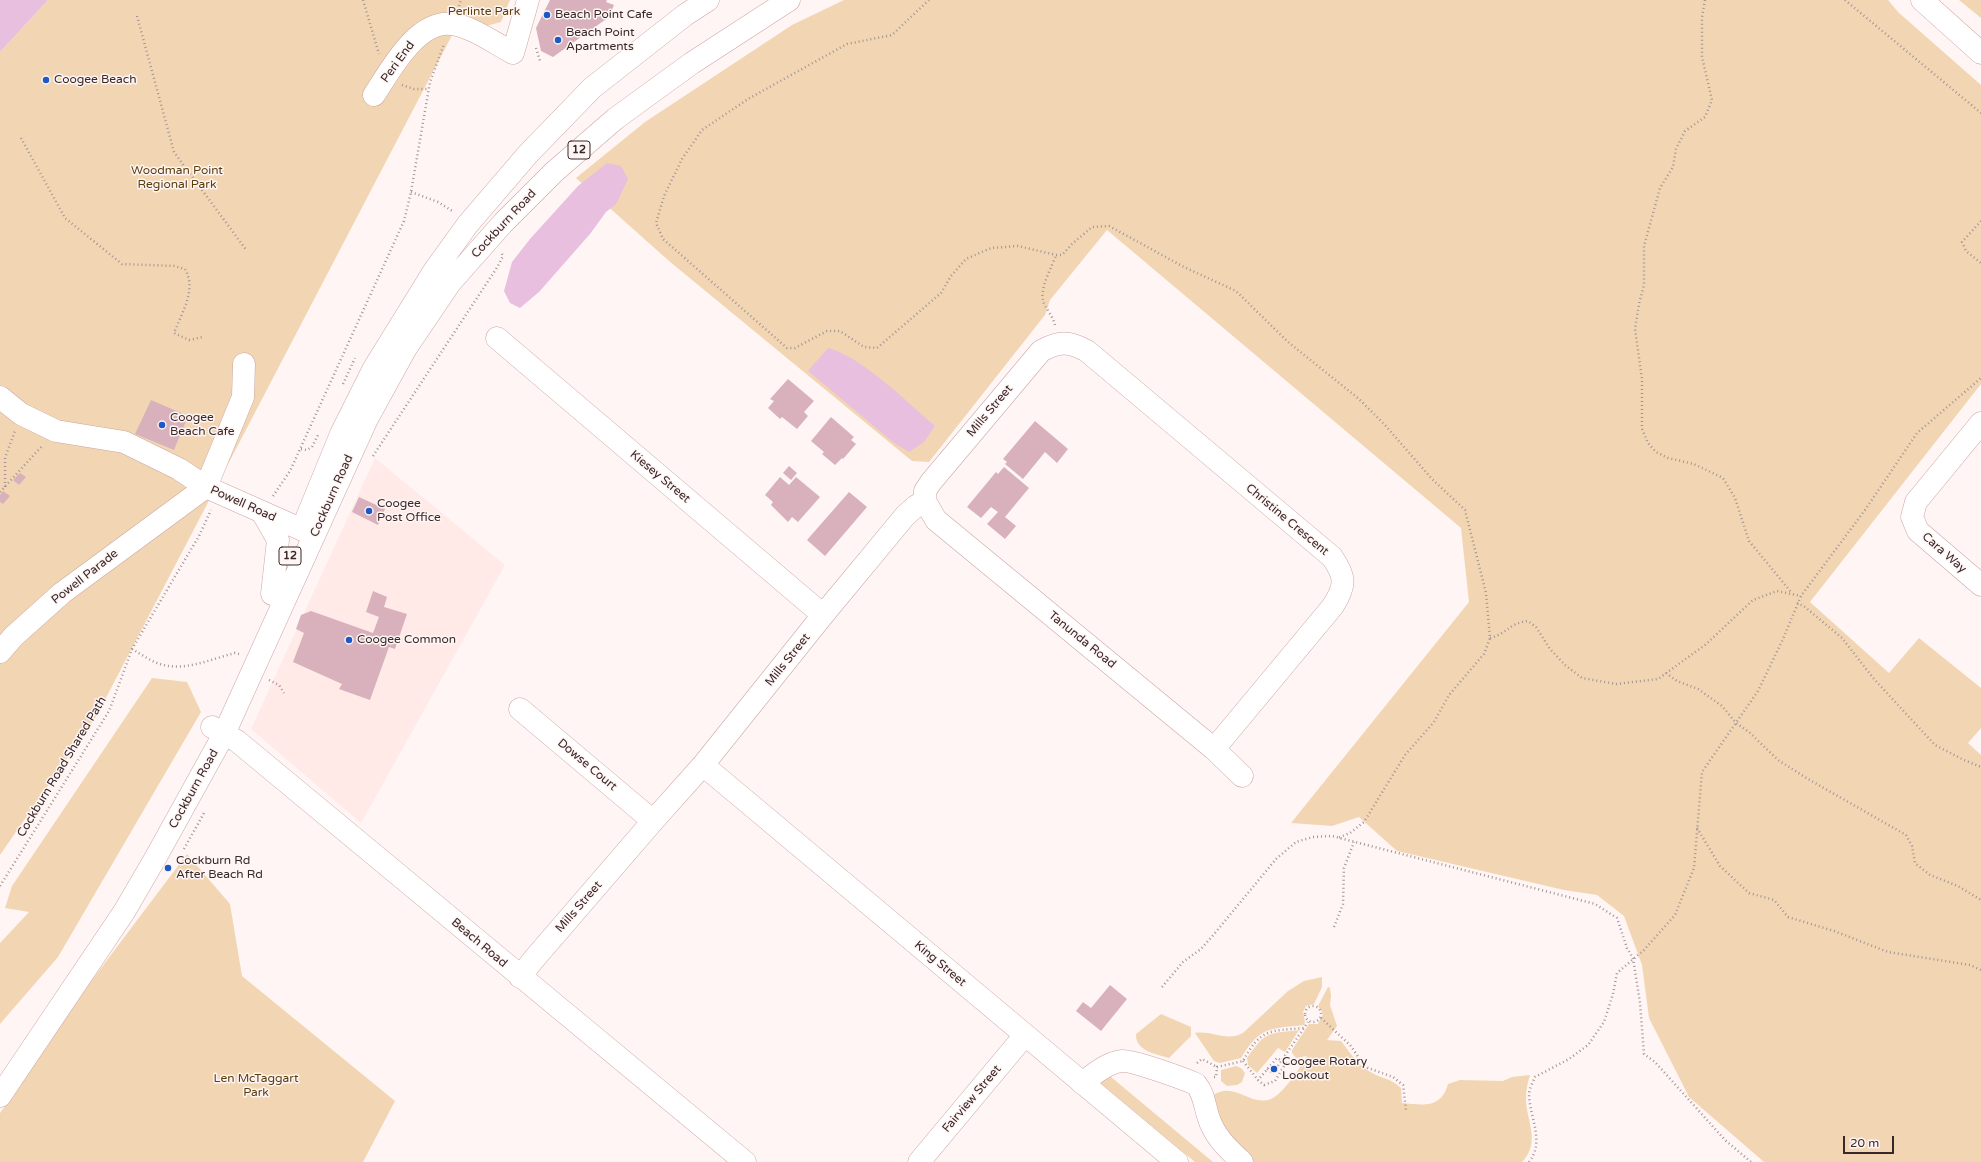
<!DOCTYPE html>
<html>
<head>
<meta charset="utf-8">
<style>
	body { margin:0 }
	#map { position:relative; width:1981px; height:1162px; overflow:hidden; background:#fef5f4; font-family:"Varela Round",sans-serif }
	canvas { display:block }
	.scale { position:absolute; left:1843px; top:1136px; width:51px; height:18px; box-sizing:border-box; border:2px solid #382827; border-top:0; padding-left:5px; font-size:12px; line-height:14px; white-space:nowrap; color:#382827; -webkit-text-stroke:3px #fef5f4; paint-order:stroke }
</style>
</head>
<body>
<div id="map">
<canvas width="1981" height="1162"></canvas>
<div class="scale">20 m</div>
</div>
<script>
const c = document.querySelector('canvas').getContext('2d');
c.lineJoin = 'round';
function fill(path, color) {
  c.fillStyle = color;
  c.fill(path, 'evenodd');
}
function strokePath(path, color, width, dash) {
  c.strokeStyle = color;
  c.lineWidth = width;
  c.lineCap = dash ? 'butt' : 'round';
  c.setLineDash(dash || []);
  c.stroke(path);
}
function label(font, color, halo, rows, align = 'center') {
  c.font = font + ' "Varela Round",sans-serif';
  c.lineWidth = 3;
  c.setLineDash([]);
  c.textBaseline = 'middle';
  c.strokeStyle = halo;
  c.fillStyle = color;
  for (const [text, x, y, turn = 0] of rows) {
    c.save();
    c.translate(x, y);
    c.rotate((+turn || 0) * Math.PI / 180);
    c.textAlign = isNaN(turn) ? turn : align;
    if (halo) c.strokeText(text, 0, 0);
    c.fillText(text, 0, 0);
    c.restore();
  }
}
fill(new Path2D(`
	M375 458 505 565 361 823 251 729Z`), '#ffeae8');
fill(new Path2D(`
	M48 0H510L501 22 486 26 461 18 97 715 0 855V52Z
	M844 0H1888L1898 12 1981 85V384L1810 602 1889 673 1919 638 1981 688V728L1968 743 1981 755V1162H1764L1689 1097 1649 1018 1642 965 1624 916 1597 895 1564 890 1397 851 1359 817 1332 826 1291 823 1469 602 1461 528 1107 230 1050 300 1045 315 929 462 912 461 669 261 576 178 645 122 792 25Z
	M1959 0H1981V18Z
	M152 678 187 682 201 712 58 957 0 1024V943L29 912 5 908 12 886Z
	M187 854 230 904 242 976 395 1101 363 1162H0V1113L89 984Z
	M1322 977V987L1314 1004 1306 1006 1303 1012 1305 1022 1304 1025C1270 1029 1260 1026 1241 1058L1220 1063 1214 1061 1195 1033C1212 1030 1226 1042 1243 1033L1288 991 1304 981Z
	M1328 987 1330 988 1331 996 1330 1005 1337 1026 1327 1040 1341 1041C1351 1054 1359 1067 1374 1074 1386 1080 1390 1078 1401 1088L1402 1103C1423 1105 1441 1109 1448 1084L1460 1080 1503 1081 1512 1077 1530 1075C1528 1082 1526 1089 1526 1096 1525 1119 1542 1142 1522 1162H1251L1223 1135 1212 1096C1234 1080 1249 1107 1271 1099 1283 1094 1300 1068 1307 1056L1296 1058 1292 1053V1050L1309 1024H1318L1323 1014 1318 1006Z
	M1161 1014 1191 1027V1036L1169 1058C1156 1054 1135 1051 1136 1034Z
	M1299 1030 1285 1052 1278 1048 1257 1073 1248 1065 1247 1058C1266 1031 1267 1034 1299 1030Z
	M1236 1066 1241 1068 1245 1073 1242 1082 1237 1085 1227 1086 1221 1081V1070Z
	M1105 1072 1213 1162H1195L1098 1081Z`), '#f2d6b3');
fill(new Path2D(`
	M0 0H48L0 52Z
	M607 163 621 166 628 179 616 204 606 212 590 234 539 292 520 308 510 303 504 291 512 262 530 239 578 186Z
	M828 348C861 356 908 403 935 426L924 442 909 452 894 443 808 371Z`), '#e8bfde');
fill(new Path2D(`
	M550 0H607L606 2 614 5 609 17 553 57 541 51 536 28Z
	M788 379 814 401 804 412 808 416 797 429 782 417 780 419 768 408 774 401 770 399Z
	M151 400 188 416 174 450 135 434Z
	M831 417 854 437 851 440 856 444 843 459 842 458 835 465 822 454 824 452 811 441Z
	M1035 421 1068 449 1057 463 1045 452 1023 479 1005 464 1007 462 1003 459Z
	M789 466 797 473 791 480 783 473Z
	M1004 467 1029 488 1005 517 1016 526 1005 539 987 524 998 512 991 507 981 518 967 507 996 472 998 474Z
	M20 473 26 477 19 485 13 480Z
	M780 477 789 485 796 477 820 497 798 522 792 517 788 522 771 505 773 502 765 495Z
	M3 491 10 496 3 504 0 502V495Z
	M849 492 867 507 825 556 807 540Z
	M359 497 385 509 378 525 352 512Z
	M373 591 387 597 384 607 407 614 395 649 389 647 370 700 339 689 342 684 293 662 304 633 296 629 301 615 311 611 373 633 379 617 366 612Z
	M1110 985 1127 999 1101 1031 1076 1011 1083 1002 1091 1008Z`), '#d8b1bc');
const minor = new Path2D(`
	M1922 0 1981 53
	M374 95C390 71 417 19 452 24 473 27 494 43 513 53L528 0
	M497 338 823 615
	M0 397 21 414 56 431 124 442 179 469 206 487 243 397 244 364
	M1981 423 1916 502 1912 517 1918 531 1981 585
	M925 501 936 520 1214 749 1242 776
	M0 652 14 636 62 593 206 487 314 535
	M520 709 653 821
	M212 727 237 741 745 1162
	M703 765 1177 1162
	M520 977 534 959 653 821 703 765 823 615 905 516 916 506 925 501V491L931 482 1041 351C1059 341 1069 341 1087 351L1332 557C1346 577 1346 585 1333 606L1214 749
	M1083 1084C1091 1075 1109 1062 1122 1061 1133 1060 1184 1079 1196 1084 1204 1094 1204 1103 1208 1116 1214 1136 1227 1148 1242 1162
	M919 1162 1025 1035`);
const major = new Path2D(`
	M262 512 278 540 272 594
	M307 517 341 434 374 368 434 271 468 224 528 154 592 88 685 15 708 0
	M0 1096 124 912 156 857 224 734 367 419 406 348 450 283 503 223 554 172 615 119 692 63 789 0`);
strokePath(minor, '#cda5a2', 23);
strokePath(major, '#cda5a2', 23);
strokePath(new Path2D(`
	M363 0 379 54
	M929 0 892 35 847 44 748 99 702 130 682 159 664 196 656 223 663 239 787 348H795L827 331H840L864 347 877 348 941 293 951 276 966 259 991 248 1018 246 1056 255H1062L1072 244 1092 227 1109 226 1184 267 1236 291 1288 342 1359 399 1384 424 1432 479 1465 510 1486 593 1490 638 1484 654 1449 695 1434 722 1405 755 1364 822 1350 833 1338 838
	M1705 0 1702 17V57L1712 100 1705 117 1685 131 1676 149 1673 167 1660 188 1644 246V285L1639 304 1635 329 1642 379V429L1648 443 1656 452 1668 458 1694 464 1723 478 1735 498 1749 541 1791 592
	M1845 0 1981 113
	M459 6 461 0
	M137 16 174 152 247 251
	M536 48 540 61
	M402 85 414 89H429
	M21 138 65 218 122 264 174 266 185 269C197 290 182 312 174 333L189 340 203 337
	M411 192 438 202 454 212
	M1981 221 1962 242 1966 251 1981 263
	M1055 325C1053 316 1044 307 1043 300 1040 287 1052 267 1056 255
	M343 384 355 358
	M301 449 307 450 312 447 318 435
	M373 456 498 266 503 256 501 252
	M5 487V458L15 431
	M0 492 43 445
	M273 496 290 471 404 221 411 192 430 82 444 44
	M1797 603 1805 607 1842 638 1874 679 1935 745 1964 760 1981 767
	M1490 638C1507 634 1509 623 1528 621L1536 627 1550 649 1565 665 1582 678 1616 684 1658 679 1705 645 1753 600 1777 591 1801 596
	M132 649C141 654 150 661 160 664 184 672 211 659 235 653L239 654
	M1666 673 1677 681 1698 689 1722 706 1736 723 1749 732 1778 760 1808 779 1906 835 1912 846 1915 863 1930 875 1958 886 1981 900
	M269 680 279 685 284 693
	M1697 828 1720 866 1749 893 1774 900 1788 917 1834 931 1888 952 1970 965 1981 970
	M184 849 204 813
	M0 886 109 711 132 649 199 536 211 510
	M1334 927 1343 904 1344 868 1354 842
	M1162 987 1183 962 1201 949 1215 933 1276 859 1296 842 1313 837 1332 836 1595 904 1617 918 1627 948 1633 958 1640 1003 1644 1054 1655 1062 1725 1140 1751 1162
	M1305 1014a8 8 0 1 1 16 0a8 8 0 1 1-16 0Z
	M1321 1018 1350 1045 1362 1062 1368 1068 1393 1077 1403 1085 1406 1110
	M1243 1061 1258 1080 1264 1085 1275 1081 1286 1063 1277 1058 1258 1080
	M1197 1063 1202 1059 1217 1067
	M1267 1069 1273 1073 1304 1028
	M1214 1077H1216L1217 1067 1243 1061C1261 1028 1270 1031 1304 1028L1308 1022
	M1529 1162C1545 1142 1530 1118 1529 1095 1529 1089 1533 1082 1535 1077L1569 1059 1588 1045 1604 1022 1613 994 1617 973 1644 950 1675 915 1694 868 1702 772 1758 691 1783 639 1801 596 1865 510 1917 433 1981 378`), '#a29594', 2.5, [1, 3]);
strokePath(minor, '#fff', 22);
strokePath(major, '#fff', 22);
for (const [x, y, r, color] of [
	[547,15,4,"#1f59c5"],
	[558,40,4,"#1f59c5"],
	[46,80,4,"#1f59c5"],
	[162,425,4,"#1f59c5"],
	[369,511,4,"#1f59c5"],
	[349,640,4,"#1f59c5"],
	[168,868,4,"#1f59c5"],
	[1274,1069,4,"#1f59c5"]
]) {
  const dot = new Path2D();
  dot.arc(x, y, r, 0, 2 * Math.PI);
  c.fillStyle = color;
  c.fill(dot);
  strokePath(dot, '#fef5f4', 1.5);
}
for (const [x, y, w] of [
	[579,150,22],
	[290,556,22]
]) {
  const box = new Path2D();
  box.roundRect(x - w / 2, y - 9, w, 18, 3);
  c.fillStyle = '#fef5f4';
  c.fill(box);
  strokePath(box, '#382827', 1);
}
label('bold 11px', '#382827', null, [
	["12",579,150],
	["12",290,556]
]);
label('12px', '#5b3d0c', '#fef5f4', [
	["Perlinte Park",484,12],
	["Woodman Point",177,171],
	["Regional Park",177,185],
	["Len McTaggart",256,1079],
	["Park",256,1093]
]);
label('12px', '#382827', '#fef5f4', [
	["Beach Point Cafe",555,15],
	["Beach Point",566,33],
	["Apartments",566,47],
	["Coogee Beach",54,80],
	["Coogee",170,418],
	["Beach Cafe",170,432],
	["Coogee",377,504],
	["Post Office",377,518],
	["Coogee Common",357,640],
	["Cockburn Rd",176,861],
	["After Beach Rd",176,875],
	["Coogee Rotary",1282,1062],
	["Lookout",1282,1076]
], 'left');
label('12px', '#382827', '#fef5f4', [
	["Peri End",398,62,-54],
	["Cockburn Road",504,224,-47],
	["Mills Street",990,411,-50],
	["Kiesey Street",660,477,40],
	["Cockburn Road",332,496,-66],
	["Powell Road",243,504,24],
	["Christine Crescent",1287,520,40],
	["Cara Way",1944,553,41],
	["Powell Parade",85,577,-38],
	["Tanunda Road",1082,640,39],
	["Mills Street",788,660,-51],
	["Dowse Court",587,765,40],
	["Cockburn Road Shared Path",62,767,-59],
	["Cockburn Road",194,789,-61],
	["Mills Street",579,907,-49],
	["Beach Road",479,943,40],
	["King Street",940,964,40],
	["Fairview Street",972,1099,-50]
]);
</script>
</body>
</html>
